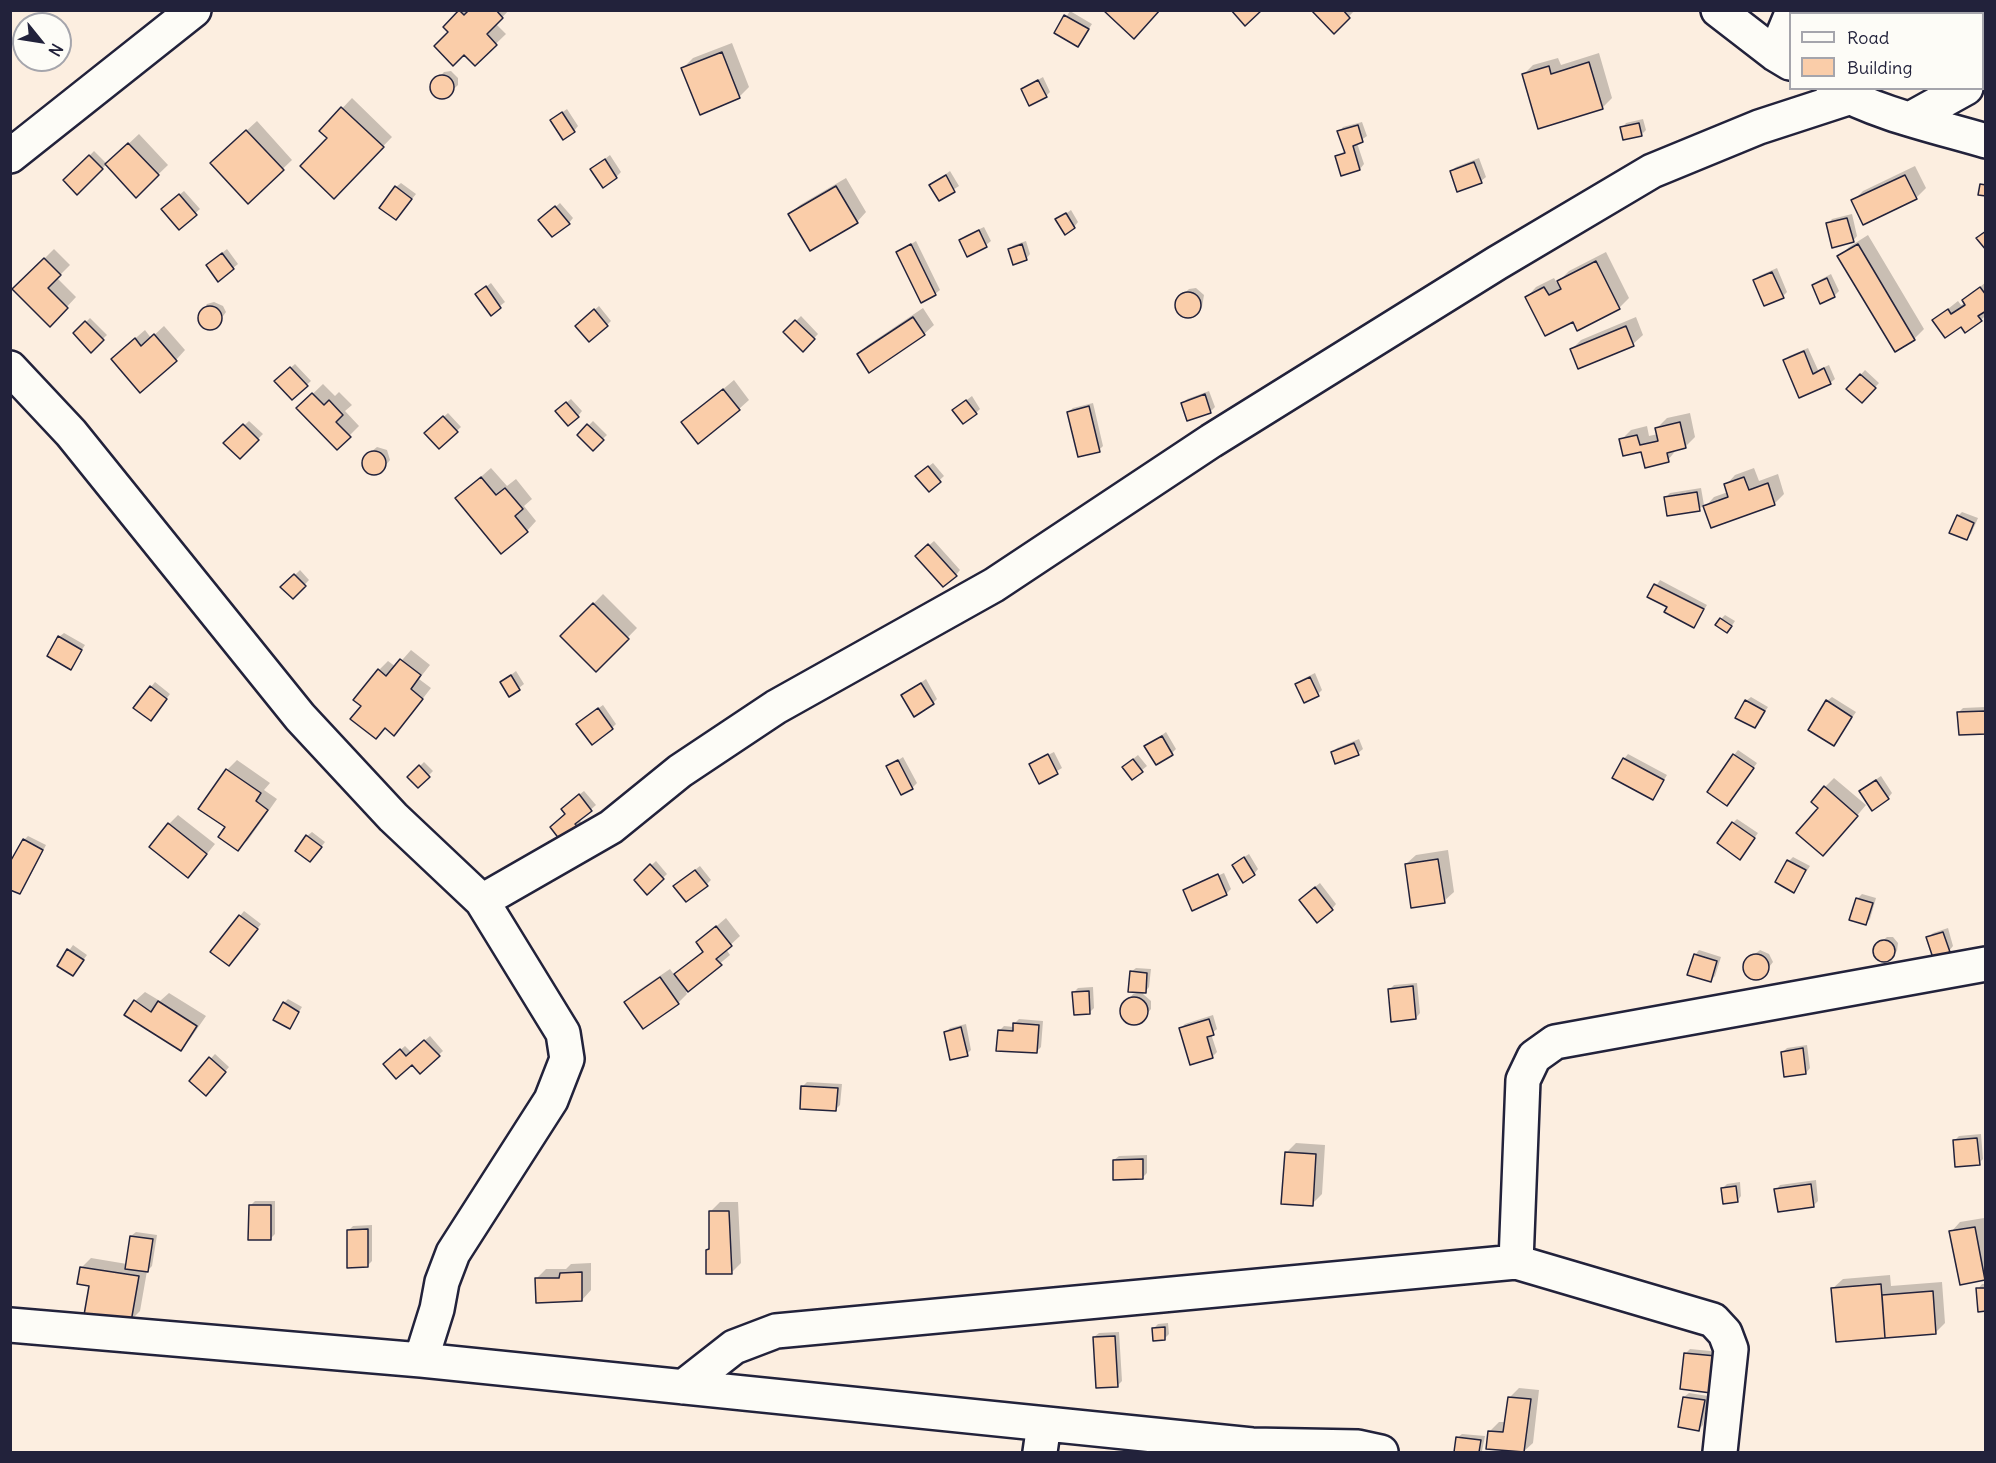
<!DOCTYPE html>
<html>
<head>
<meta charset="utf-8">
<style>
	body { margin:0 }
	#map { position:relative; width:1996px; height:1463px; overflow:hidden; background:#fceee0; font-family:Delius,sans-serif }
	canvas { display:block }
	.frame { position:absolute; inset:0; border:12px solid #22223b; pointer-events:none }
	.legend { position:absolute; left:1789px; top:12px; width:195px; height:78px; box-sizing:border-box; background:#fdfcf7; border:2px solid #a5a5ac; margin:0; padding:8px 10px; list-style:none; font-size:18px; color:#22223b }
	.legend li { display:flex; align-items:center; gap:12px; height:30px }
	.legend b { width:30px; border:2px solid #a5a5ac }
	.north { position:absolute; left:12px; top:12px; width:60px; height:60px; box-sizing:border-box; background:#fdfcf7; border:2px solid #a5a5ac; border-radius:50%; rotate:120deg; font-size:16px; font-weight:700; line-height:24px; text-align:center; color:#22223b }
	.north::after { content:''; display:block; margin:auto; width:21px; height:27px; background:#22223b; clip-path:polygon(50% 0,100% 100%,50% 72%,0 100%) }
</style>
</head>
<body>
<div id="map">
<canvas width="1996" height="1463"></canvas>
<div class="frame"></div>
<ul class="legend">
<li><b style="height:8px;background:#fdfcf7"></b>Road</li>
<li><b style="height:16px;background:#facda9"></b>Building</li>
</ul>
<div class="north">N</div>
</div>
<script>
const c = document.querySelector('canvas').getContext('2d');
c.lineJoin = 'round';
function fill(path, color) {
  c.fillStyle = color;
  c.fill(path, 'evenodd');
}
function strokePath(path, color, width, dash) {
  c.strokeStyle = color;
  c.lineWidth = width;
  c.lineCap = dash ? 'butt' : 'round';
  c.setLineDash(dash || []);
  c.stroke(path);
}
fill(new Path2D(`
	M461 10H509L496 24 506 34 475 64 445 27Z
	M1313 10H1355L1334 32Z
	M1070 11 1092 24 1078 45 1056 33Z
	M732 43 749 87 739 97 683 68 693 58Z
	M1599 53 1612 98 1602 108 1523 75 1533 65 1558 58 1561 65Z
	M451 71 458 78V85L445 97H438L433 92 432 85 444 72Z
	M1043 77 1050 92 1046 96 1022 89Z
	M352 98 392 137 344 187 329 138 321 131Z
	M567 109 578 126 574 131 557 116Z
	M1643 119 1646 130 1641 135 1622 128 1626 123Z
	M257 121 292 160 248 202 221 154Z
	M1362 122 1367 136 1357 143 1364 164 1360 169 1337 156 1345 151 1339 132 1343 127Z
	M139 134 168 165 136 196 107 164Z
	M94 151 107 164 77 193 66 180Z
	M610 155 621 172 616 177 592 169Z
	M1479 158 1486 177 1481 181 1451 171 1456 167Z
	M1915 166 1926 188 1916 198 1853 201 1863 191Z
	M950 171 959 186 939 199 931 185Z
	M846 178 866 212 857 222 790 214 800 205Z
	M401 183 416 194 400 214 396 187Z
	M184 191 200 209 179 228 167 205Z
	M560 203 573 218 569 223 545 216Z
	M1071 210 1078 222 1074 227 1057 220Z
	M1852 214 1857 236 1853 241 1828 224 1832 219Z
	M984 227 991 241 986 245 968 255 961 241 965 236Z
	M1868 235 1924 329 1914 339 1839 257 1849 247Z
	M916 241 940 290 935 294 897 253Z
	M1026 241 1030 254 1026 259 1009 249 1014 245Z
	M54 249 70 265 57 278 76 297 50 325 14 289Z
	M227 249 238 264 218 280 212 261Z
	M1606 252 1629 298 1619 308 1574 320 1527 297 1536 287 1554 278 1557 283 1569 271Z
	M1777 268 1787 292 1783 296 1755 281 1759 276Z
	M1831 274 1839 291 1834 296 1813 285 1818 281Z
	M1986 282V315L1981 320 1961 325 1934 320 1958 301 1961 305 1965 303 1964 300Z
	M491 283 505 302 491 313 482 290Z
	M1196 288 1204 295 1202 307 1191 316 1184 315 1177 307 1178 299 1189 289Z
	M214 302 223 306 226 312 216 326 209 329 200 323 199 316 207 304Z
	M599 306 611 321 607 325 581 322Z
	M923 308 934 325 924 334 859 355 868 345Z
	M801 316 818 334 803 350 785 332Z
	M1636 317 1643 335 1633 344 1579 367 1572 349 1581 340Z
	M90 318 107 335 91 350 75 333Z
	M164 326 185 350 176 360 123 349 145 330 151 338Z
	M1808 348 1818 370 1829 365 1835 379 1830 383 1785 360 1789 356Z
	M295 364 311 381 292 398 276 381Z
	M1865 370 1879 383 1862 401 1848 389Z
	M734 380 749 400 739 409 683 423Z
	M323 384 335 396 339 392 352 405 345 411 359 426 337 448 298 408Z
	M1209 391 1215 407 1210 412 1183 403 1187 399Z
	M972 396 980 409 976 413 959 406Z
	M571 399 582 411 578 416 561 407Z
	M1093 403 1103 446 1099 450 1068 412 1073 408Z
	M448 413 461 427 439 447 426 433Z
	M1690 413 1695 437 1685 447 1677 449 1668 460 1621 440 1631 430 1647 426 1649 436 1658 434 1657 428 1667 418Z
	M249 421 263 434 240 457 226 443Z
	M593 421 607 435 593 448 579 435Z
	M377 447 387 450 390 460 381 471 370 473 365 469 363 462 366 456Z
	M933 463 944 476 929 490 921 472Z
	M491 468 507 486 516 479 532 499 524 506 536 521 527 531 457 498Z
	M1754 468 1759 481 1778 474 1784 494 1775 503 1712 526 1705 507 1714 497 1728 492 1726 485 1735 475Z
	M1701 488 1704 505 1699 509 1666 497 1670 493Z
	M1962 512 1978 518 1971 534 1967 538 1958 516Z
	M934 541 960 570 956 575 917 556Z
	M300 570 309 580 293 597 283 587Z
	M1660 580 1707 605 1694 626 1669 607 1649 597Z
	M603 594 637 628 596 670 562 636Z
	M1725 615 1735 621 1731 627 1721 619Z
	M64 633 85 645 70 668 59 637Z
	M411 650 430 665 419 679 431 688 403 724 363 706 379 670 388 661 396 667Z
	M516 671 524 684 510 695 502 682Z
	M1315 673 1322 690 1318 694 1297 684 1301 680Z
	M926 679 937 699 933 703 902 696Z
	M155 682 170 694 155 714 135 707Z
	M1751 697 1768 707 1754 727 1746 701Z
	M1832 697 1856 712 1834 744 1827 701Z
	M603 705 616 724 612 728 583 719Z
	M1986 707V733L1959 712 1963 708Z
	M1166 732 1176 749 1172 753 1146 747Z
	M1359 739 1363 749 1358 753H1332L1337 748Z
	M1738 750 1757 763 1727 804 1734 755Z
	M1054 752 1062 768 1039 782 1030 764Z
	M1628 754 1667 775 1653 798 1624 759Z
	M1138 755 1147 766 1132 778 1128 763Z
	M903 757 917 783 912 788 888 767Z
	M237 760 270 783 264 790 277 799 248 840 238 849 227 770Z
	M424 762 433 771 418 786 409 777Z
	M1881 776 1892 793 1888 798 1865 787Z
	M1834 778 1866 805 1833 844 1820 807 1825 787Z
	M584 791 596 805 579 820 584 825 564 842 567 804Z
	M178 815 215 844 197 866 169 824Z
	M1737 819 1758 833 1740 858 1733 823Z
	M312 832 325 842 314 856 307 836Z
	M28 836 46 845 24 888 20 893 24 840Z
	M1448 850 1454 892 1444 901 1406 864 1416 855Z
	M1249 854 1258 869 1254 874 1238 861Z
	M1793 857 1810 866 1794 891 1789 861Z
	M656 861 667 874 647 893 636 880Z
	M700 866 711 880 707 884 679 882Z
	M1224 873 1231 889 1227 893 1193 909 1185 890 1188 887V889Z
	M1320 883 1336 904 1332 909 1305 895Z
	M1862 894 1876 898 1870 919 1866 923 1857 899Z
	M244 911 261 924 233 960 240 916Z
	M726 918 740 936 726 949 730 955 686 992 687 994 678 1003 626 1002 636 992 670 969 675 976 704 950 698 942Z
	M1948 928 1953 946 1949 951 1928 938 1933 933Z
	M1887 937H1893L1898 943 1897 951 1886 961 1879 959 1875 954V947Z
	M73 945 87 955 73 974 59 965Z
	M1699 950 1721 957 1715 976 1710 981 1695 955Z
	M1760 950 1769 954 1773 962 1763 975 1754 978 1747 975 1745 968 1747 960Z
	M1136 968 1151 969 1149 987 1143 994 1151 1001V1009L1141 1021 1129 1023 1123 1017 1121 1009 1133 994 1141 992 1131 972Z
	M1417 983 1420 1013 1416 1018 1389 990 1394 985Z
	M1093 987 1094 1008 1090 1012 1073 993 1078 988Z
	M145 992 160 1001 169 993 206 1016 190 1039 181 1049 135 1001Z
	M288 999 302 1007 290 1027 284 1003Z
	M1213 1015 1217 1029 1211 1034 1217 1052 1212 1057 1180 1029 1185 1024Z
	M1019 1019 1043 1021 1041 1047 1036 1052 999 1031 1004 1026 1014 1027 1015 1023Z
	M966 1024 971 1050 967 1054 946 1032 950 1028Z
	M430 1036 443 1051 420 1072 412 1063 385 1064 405 1046 411 1052Z
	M1807 1045 1810 1068 1806 1073 1783 1052 1787 1048Z
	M215 1054 229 1067 210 1089 191 1080Z
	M807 1082 842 1084 840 1105 836 1109 803 1086Z
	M1981 1134 1983 1159 1979 1163 1954 1141 1959 1136Z
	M1296 1143 1325 1145 1322 1194 1312 1204 1286 1153Z
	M1147 1155V1173L1142 1178 1114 1160 1119 1156Z
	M1816 1180 1818 1201 1814 1205 1776 1190 1780 1185Z
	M1740 1182 1741 1196 1737 1201 1723 1188 1727 1184Z
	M255 1201H275V1234L270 1239 251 1205Z
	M720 1202H738L741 1263 732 1272 707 1250 711 1247 710 1212Z
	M1984 1218 1986 1226 1984 1279 1951 1232 1960 1222Z
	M372 1225V1261L367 1266 349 1230 353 1226Z
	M136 1232 157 1235 152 1266 147 1271 140 1311 130 1321 91 1284 81 1268 91 1258 127 1264 131 1236Z
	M591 1263V1290L582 1300 536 1279 546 1269H566L571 1264Z
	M1890 1275 1891 1286 1942 1282 1945 1323 1935 1333 1837 1340 1833 1288 1843 1279Z
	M1982 1284H1986V1310L1978 1289Z
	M1168 1323 1169 1334 1164 1339 1154 1328 1158 1324Z
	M1119 1332 1122 1381 1117 1386 1094 1337 1099 1333Z
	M1690 1349 1720 1352 1715 1387 1686 1353Z
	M1519 1388 1539 1390 1533 1443 1523 1452 1487 1448 1490 1431 1499 1422H1506L1509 1398Z
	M1689 1393 1708 1396 1703 1425 1699 1429 1684 1397Z
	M1462 1434 1485 1436 1482 1451 1455 1452 1457 1438Z`), '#0003');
const building = new Path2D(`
	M459 10 464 15 469 10H496L503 18 487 34 497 45 475 66 464 55 453 66 434 46 448 32 443 27Z
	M1103 10H1160L1134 39Z
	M1231 10H1262L1245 26Z
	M1311 10H1343L1350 18 1334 34Z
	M1064 15 1089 29 1078 47 1054 33Z
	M722 52 740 98 700 115 681 68Z
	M1589 62 1603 109 1538 129 1522 74 1549 66 1551 74Z
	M430 87a12 12 0 1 1 24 0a12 12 0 1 1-24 0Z
	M1038 80 1047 97 1029 106 1021 89Z
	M341 107 384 147 334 199 300 166 327 138 319 131Z
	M562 112 575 132 563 140 550 120Z
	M1639 123 1642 136 1623 140 1620 127Z
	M1358 125 1363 142 1353 146 1360 170 1341 176 1335 156 1345 153 1337 131Z
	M246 130 284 170 248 204 210 163Z
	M128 143 159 175 136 198 105 164Z
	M89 155 103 169 77 195 63 180Z
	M605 159 617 178 603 188 590 169Z
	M1474 162 1482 183 1457 192 1450 171Z
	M946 175 955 192 939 201 929 185Z
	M1905 175 1917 199 1863 225 1851 200Z
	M1980 184 1986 185V196L1978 195Z
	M395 186 412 199 396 220 379 208Z
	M836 186 858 223 810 251 788 214Z
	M179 194 197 215 179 230 161 209Z
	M555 206 570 224 552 237 538 220Z
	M1066 213 1075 228 1065 235 1055 219Z
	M1847 218 1854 242 1832 248 1826 223Z
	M979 230 987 247 967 257 959 240Z
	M1986 231V250L1976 238Z
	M911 244 936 295 921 303 896 252Z
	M1022 244 1027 260 1013 265 1008 249Z
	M1858 244 1915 340 1895 352 1837 256Z
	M222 253 234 269 218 282 206 265Z
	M44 258 61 275 48 288 68 308 50 327 12 289Z
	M1596 261 1620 309 1577 331 1573 322 1545 336 1525 297 1544 287 1549 295 1561 289 1557 281Z
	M1772 272 1784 298 1764 306 1753 280Z
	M1827 278 1835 297 1820 304 1812 285Z
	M486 286 501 308 491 316 475 294Z
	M1980 287 1986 295V311L1978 316 1982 321 1965 333 1961 327 1945 338 1932 320 1948 309 1951 314 1965 305 1962 300Z
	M1175 305a13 13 0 1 1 26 0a13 13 0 1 1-26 0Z
	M198 318a12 12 0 1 1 24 0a12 12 0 1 1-24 0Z
	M594 309 608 326 589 342 575 326Z
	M913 317 925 335 869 373 857 354Z
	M795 320 815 339 803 352 783 332Z
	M85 321 104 340 91 353 73 333Z
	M1626 326 1634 346 1578 369 1570 349Z
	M154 334 177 361 140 393 111 359 135 338 141 346Z
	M1804 351 1813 374 1824 368 1831 384 1799 398 1783 360Z
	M290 367 308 386 292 400 274 381Z
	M1860 374 1876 388 1862 403 1846 389Z
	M723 389 740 410 698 444 681 422Z
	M312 393 324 405 329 400 343 415 336 422 351 437 337 450 296 408Z
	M1205 394 1211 413 1187 421 1181 403Z
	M966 400 977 414 963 424 952 410Z
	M566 402 579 417 568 426 555 411Z
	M1089 406 1100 452 1078 457 1067 412Z
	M443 416 458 432 439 449 424 433Z
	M1680 422 1686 448 1667 453 1669 462 1645 468 1641 452 1623 456 1619 439 1637 435 1640 445 1658 441 1655 428Z
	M243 424 259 440 240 459 223 443Z
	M587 424 604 440 593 451 577 435Z
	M362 463a12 12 0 1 1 24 0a12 12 0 1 1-24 0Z
	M928 466 941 482 929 492 915 476Z
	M481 477 496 495 505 488 523 509 515 516 528 532 501 554 455 498Z
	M1744 477 1749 490 1768 483 1775 505 1711 528 1703 506 1728 497 1724 484Z
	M1697 492 1700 511 1667 516 1664 497Z
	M1957 515 1974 523 1967 540 1949 533Z
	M928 544 957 576 943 587 915 556Z
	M294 574 306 586 293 599 280 587Z
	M1654 584 1704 609 1694 628 1664 612 1667 607 1647 597Z
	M593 603 629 639 596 672 560 636Z
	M1720 618 1732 626 1727 633 1715 625Z
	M58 636 82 650 71 670 47 656Z
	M400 659 421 675 411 689 423 699 394 736 385 728 376 739 350 719 361 706 353 700 378 669 386 676Z
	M511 675 520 690 509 697 500 682Z
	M1310 677 1319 696 1304 703 1295 684Z
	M921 683 934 704 914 717 901 695Z
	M150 686 167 699 151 721 133 708Z
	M1745 700 1765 711 1755 728 1735 718Z
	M1826 700 1852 717 1834 746 1808 730Z
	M598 708 613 729 592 745 576 724Z
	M1986 711V734L1959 735 1957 712Z
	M1162 736 1173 755 1156 765 1144 746Z
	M1354 743 1359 755 1335 764 1331 752Z
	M1048 754 1058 774 1039 784 1029 764Z
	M1733 754 1754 768 1727 806 1707 792Z
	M1623 758 1664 780 1653 800 1612 778Z
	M1133 759 1143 772 1132 780 1122 767Z
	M898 760 913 789 901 795 886 766Z
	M419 765 430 777 418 788 407 777Z
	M226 769 261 793 256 801 268 810 238 851 218 837 225 827 198 809Z
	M1876 780 1889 799 1872 811 1859 791Z
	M1824 786 1858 816 1823 856 1796 833 1818 808 1811 802Z
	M579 794 592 811 575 824 581 830 563 844 550 827 565 814 561 809Z
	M1732 822 1755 838 1740 860 1717 843Z
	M168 823 207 854 188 878 149 847Z
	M306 835 322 847 310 862 295 851Z
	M23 839 43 850 20 894 10 890V862Z
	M1244 857 1255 875 1243 883 1232 865Z
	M1438 859 1445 903 1411 908 1405 864Z
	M1787 860 1806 870 1794 893 1775 882Z
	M650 864 664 879 647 895 634 880Z
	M695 870 708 886 686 902 673 886Z
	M1218 874 1227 895 1192 911 1183 890Z
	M1315 887 1333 910 1317 923 1299 900Z
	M1856 898 1873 903 1866 925 1849 920Z
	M239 915 258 929 229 966 210 952Z
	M716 926 732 946 716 959 722 965 688 992 674 974 703 952 696 942Z
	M1943 932 1950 952 1933 958 1926 937Z
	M1873 951a11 11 0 1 1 22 0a11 11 0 1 1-22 0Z
	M67 949 84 960 73 976 57 966Z
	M1694 954 1717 961 1711 982 1687 975Z
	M1743 967a13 13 0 1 1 26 0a13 13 0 1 1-26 0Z
	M1130 971 1147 973 1146 993 1128 992Z
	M660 977 679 1004 643 1029 624 1002Z
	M1413 986 1416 1019 1391 1022 1388 989Z
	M1089 991 1090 1014 1074 1015 1072 992Z
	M1120 1011a14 14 0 1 1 28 0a14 14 0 1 1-28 0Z
	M134 1000 151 1012 158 1001 197 1026 181 1051 124 1015Z
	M283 1002 299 1012 290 1029 273 1020Z
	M1209 1019 1214 1035 1207 1037 1213 1058 1190 1065 1179 1028Z
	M1013 1023 1039 1025 1037 1053 996 1051 998 1030 1013 1031Z
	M961 1027 968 1056 950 1060 944 1032Z
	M424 1040 440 1056 420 1074 412 1065 396 1079 383 1064 400 1049 406 1056Z
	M1803 1048 1806 1074 1784 1077 1781 1052Z
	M209 1057 226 1072 206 1096 189 1081Z
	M801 1086 838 1088 836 1111 800 1109Z
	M1977 1138 1980 1165 1955 1167 1953 1140Z
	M1285 1152 1316 1154 1313 1206 1281 1204Z
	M1143 1159V1179L1113 1180V1160Z
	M1811 1184 1814 1207 1778 1212 1774 1189Z
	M1736 1186 1738 1202 1723 1204 1721 1188Z
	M249 1205H271V1240H248Z
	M709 1211H729L732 1274H706V1250L709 1249Z
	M1975 1227 1985 1280 1960 1285 1949 1231Z
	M368 1229V1267L347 1268V1230Z
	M130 1236 153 1239 148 1272 125 1269Z
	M80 1267 139 1276 131 1322 84 1315 89 1286 77 1284Z
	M582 1272V1301L536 1303 535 1278H559L560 1273Z
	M1881 1284 1885 1338 1836 1342 1831 1288Z
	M1976 1288H1986V1311L1978 1312Z
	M1933 1291 1936 1334 1885 1338 1882 1295Z
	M1165 1327V1340L1153 1341 1152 1328Z
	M1115 1336 1118 1387 1096 1388 1093 1337Z
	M1684 1353 1716 1356 1711 1393 1680 1389Z
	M1508 1397 1531 1399 1524 1452 1486 1449 1488 1431 1503 1432Z
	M1683 1397 1705 1400 1699 1431 1678 1427Z
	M1456 1437 1481 1440 1479 1452H1454Z`);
fill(building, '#facda9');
strokePath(building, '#22223b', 1.5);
const minor = new Path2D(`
	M1718 10 1775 54 1790 63
	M1775 54 1790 18
	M1833 88C1874 113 1939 127 1986 141
	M1910 119 1966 88
	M10 156 194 10
	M10 368 71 433 300 717 393 817 482 901 611 827 680 771 776 707 994 585 1211 441 1497 263 1652 171 1759 127 1848 98
	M1516 1262 1523 1080 1534 1057 1555 1042 1986 964
	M10 1325 421 1360 1252 1445 1358 1447 1381 1452
	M421 1360 437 1309 442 1282 453 1253 551 1100 567 1059 563 1033 482 901
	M683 1387 734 1347 776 1331 1516 1262 1713 1320 1725 1333 1731 1349 1720 1452
	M1040 1452 1044 1424`);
strokePath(minor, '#22223b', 38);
strokePath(minor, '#fdfcf7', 33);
</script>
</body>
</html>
